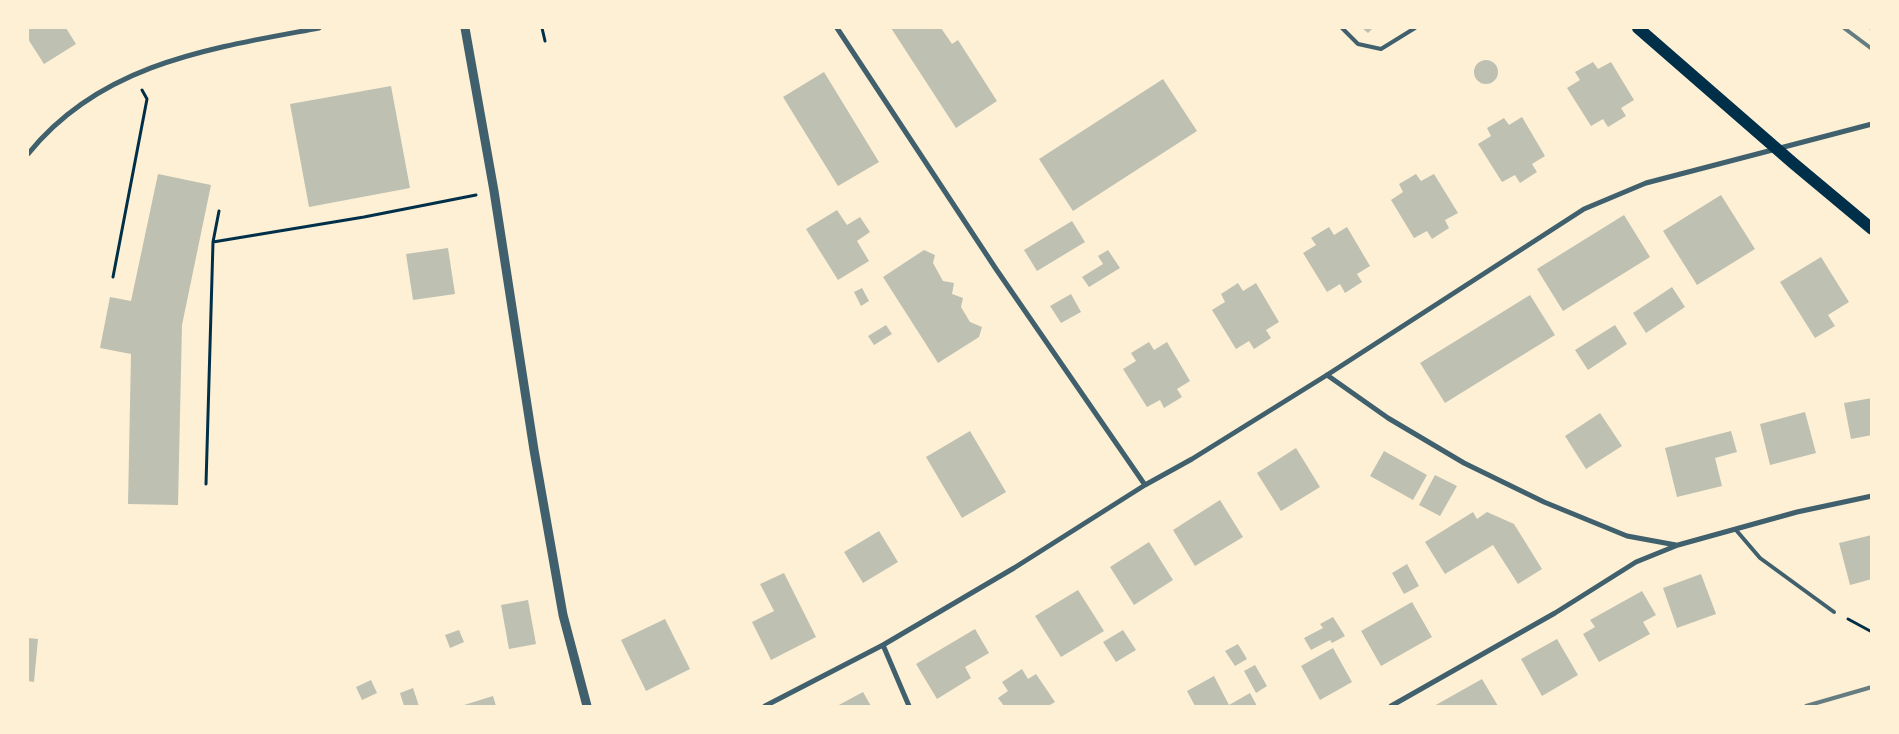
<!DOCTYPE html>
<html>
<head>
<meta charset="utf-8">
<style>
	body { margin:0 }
	#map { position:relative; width:1899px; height:734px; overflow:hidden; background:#fdf0d5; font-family:"Golos Text",sans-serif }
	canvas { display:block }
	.frame { position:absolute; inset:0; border:29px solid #fdf0d5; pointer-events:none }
</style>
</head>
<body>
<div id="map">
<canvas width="1899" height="734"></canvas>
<div class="frame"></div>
</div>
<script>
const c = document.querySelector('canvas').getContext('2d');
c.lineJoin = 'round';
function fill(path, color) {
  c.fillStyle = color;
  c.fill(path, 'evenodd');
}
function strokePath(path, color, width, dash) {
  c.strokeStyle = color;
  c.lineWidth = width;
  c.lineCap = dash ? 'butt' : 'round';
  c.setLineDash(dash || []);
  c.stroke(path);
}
fill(new Path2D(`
	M31 28H66L76 44 44 64 28 39V30Z
	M891 28H941L952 44 958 40 997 101 956 128Z
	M1362 28H1373L1368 33Z
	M1474 72a12 12 0 1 1 24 0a12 12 0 1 1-24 0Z
	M1593 62 1598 69 1611 62 1634 100 1621 108 1626 116 1608 127 1603 119 1591 126 1567 88 1580 80 1575 72Z
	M824 72 879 162 838 186 783 97Z
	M1163 79 1197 131 1073 211 1039 159Z
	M391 86 410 188 309 207 290 104Z
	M1522 117 1545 156 1532 164 1537 172 1520 183 1515 175 1502 182 1478 144 1491 136 1487 128 1504 118 1509 125Z
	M158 174 211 185 182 325 178 505 128 504 131 354 100 348 110 297 131 301Z
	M1416 174 1421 181 1434 174 1458 213 1445 220 1449 228 1432 239 1427 231 1414 238 1391 200 1403 192 1399 184Z
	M1721 195 1755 249 1697 285 1663 231Z
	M837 210 847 225 860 217 870 232 857 241 869 261 838 280 806 229Z
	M1624 215 1650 257 1563 311 1537 269Z
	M1072 221 1085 242 1037 271 1024 250Z
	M1329 227 1334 235 1347 227 1370 266 1357 274 1362 282 1345 293 1340 284 1327 292 1303 253 1316 245 1311 238Z
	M448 248 455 294 413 300 406 254Z
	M924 250 935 255 933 263 943 281 954 283 952 294 963 298 961 307 970 322 982 327 979 337 938 363 883 277Z
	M1108 250 1120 268 1089 287 1082 277 1103 264 1098 256Z
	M1821 257 1849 302 1828 315 1835 326 1815 338 1780 282Z
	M1238 283 1243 291 1256 283 1279 322 1266 330 1271 338 1254 349 1249 341 1236 349 1212 310 1225 302 1221 294Z
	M1672 287 1685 307 1646 333 1633 313Z
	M862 288 869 301 861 306 854 292Z
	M1071 294 1081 312 1061 323 1050 306Z
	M1530 295 1555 335 1445 403 1420 363Z
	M886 325 892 334 874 345 868 336Z
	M1615 325 1627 344 1588 370 1575 350Z
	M1149 342 1154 350 1167 342 1190 381 1177 389 1182 397 1164 408 1160 400 1147 407 1123 369 1136 361 1131 353Z
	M1872 398V435L1851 439 1844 403Z
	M1805 412 1816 453 1770 465 1760 424Z
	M1600 413 1622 446 1586 469 1565 436Z
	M970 431 1006 492 962 518 926 457Z
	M1731 431 1737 452 1715 458 1722 486 1677 497 1665 448Z
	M1296 448 1320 487 1281 511 1257 473Z
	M1384 451 1427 475 1413 500 1370 476Z
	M1435 475 1457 486 1440 516 1419 505Z
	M1220 500 1243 537 1195 566 1173 530Z
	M1473 512 1477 519 1487 512 1514 524 1542 569 1518 584 1493 545 1445 574 1425 542Z
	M879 531 898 562 863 583 844 552Z
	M1872 535V579L1850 585 1839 543Z
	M1149 542 1173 580 1134 605 1110 567Z
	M1407 564 1419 586 1404 594 1392 573Z
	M784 573 816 637 771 660 752 622 774 611 760 584Z
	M1701 574 1716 614 1677 628 1663 588Z
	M1078 590 1104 631 1061 657 1035 616Z
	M1642 591 1656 615 1643 622 1650 634 1599 662 1583 634 1595 627 1590 620Z
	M528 600 536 644 509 649 501 605Z
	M1412 602 1432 637 1381 666 1361 631Z
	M1333 617 1345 636 1332 643 1330 640 1311 650 1304 638 1323 628 1320 624Z
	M665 619 690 669 646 691 621 640Z
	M975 629 989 653 965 667 971 678 937 699 916 664Z
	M459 630 464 642 450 648 445 635Z
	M1123 630 1136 650 1116 662 1103 642Z
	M28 638 38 639 34 682 28 681Z
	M1557 639 1578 675 1542 696 1521 659Z
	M1238 644 1247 659 1235 666 1225 651Z
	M1333 648 1352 682 1320 700 1301 666Z
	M1255 665 1267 686 1256 693 1244 671Z
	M1022 669 1028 679 1036 674 1055 702 1048 706H1004L998 698 1008 691 1002 682Z
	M1214 676 1229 705 1250 693 1257 706H1195L1187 691Z
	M1482 679 1498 706H1434Z
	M371 680 377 693 362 700 356 687Z
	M413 688 419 706H404L400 693Z
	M863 692 871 706H837Z
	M493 696 496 706H465L464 705Z`), '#bec0b2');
strokePath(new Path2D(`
	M542 28 545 41
	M213 242 219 211
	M113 277 147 99 142 90
	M206 484 213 242 364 217 476 195
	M1848 619 1872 632`), '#003049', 3);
strokePath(new Path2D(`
	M1342 28 1358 44 1381 49 1415 28
	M1736 530 1760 558 1834 612`), '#3f606c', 4);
strokePath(new Path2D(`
	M837 28 996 269 1145 485
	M28 154C101 63 212 48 319 28
	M1327 375 1388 418 1464 463 1544 502 1627 536 1676 545
	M883 645 909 706
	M765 706 883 645 1014 568 1145 485 1192 459 1327 375 1584 209 1646 183 1872 124
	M1391 706 1555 613 1636 562 1678 545 1797 512 1872 496`), '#3f606c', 5);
strokePath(new Path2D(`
	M465 28 494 191 534 450 563 615 587 706`), '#3f606c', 9);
strokePath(new Path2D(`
	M1638 28 1793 163 1872 229`), '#003049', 12);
strokePath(new Path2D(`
	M1844 28 1872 49
	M1871 28H1872
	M1806 706 1872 687`), '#657d81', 4);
</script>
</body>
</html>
